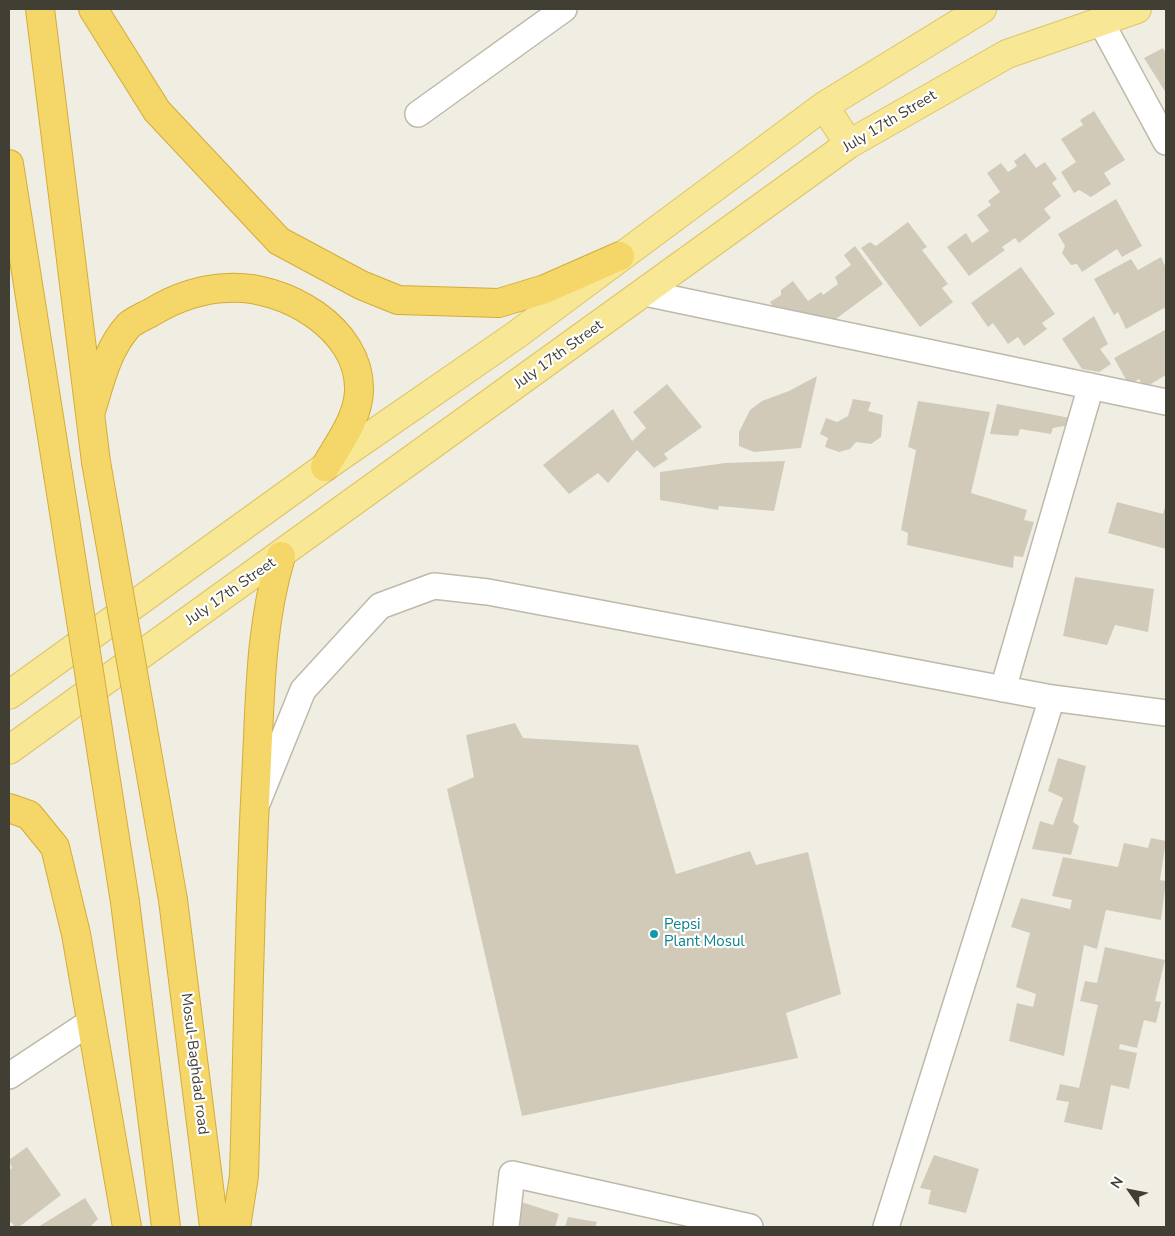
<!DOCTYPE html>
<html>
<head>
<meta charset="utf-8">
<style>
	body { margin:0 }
	#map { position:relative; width:1175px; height:1236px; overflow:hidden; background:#f0eee3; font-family:"Nunito Sans",sans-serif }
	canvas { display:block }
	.frame { position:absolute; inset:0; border:10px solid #413e33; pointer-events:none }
	.north { position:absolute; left:1105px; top:1166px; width:50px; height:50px; -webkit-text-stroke:4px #fff; paint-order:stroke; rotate:303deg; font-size:14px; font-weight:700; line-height:20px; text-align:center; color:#413e33 }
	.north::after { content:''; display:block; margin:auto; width:18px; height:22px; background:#413e33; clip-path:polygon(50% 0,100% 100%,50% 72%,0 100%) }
</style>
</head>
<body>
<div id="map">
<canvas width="1175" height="1236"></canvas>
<div class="frame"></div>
<div class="north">N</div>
</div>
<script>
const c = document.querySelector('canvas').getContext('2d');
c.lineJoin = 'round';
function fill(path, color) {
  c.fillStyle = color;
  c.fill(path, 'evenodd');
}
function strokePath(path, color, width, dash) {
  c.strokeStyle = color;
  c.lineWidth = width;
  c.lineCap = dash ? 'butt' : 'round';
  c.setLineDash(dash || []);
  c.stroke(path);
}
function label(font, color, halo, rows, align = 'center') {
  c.font = font + ' "Nunito Sans",sans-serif';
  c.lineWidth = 4.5;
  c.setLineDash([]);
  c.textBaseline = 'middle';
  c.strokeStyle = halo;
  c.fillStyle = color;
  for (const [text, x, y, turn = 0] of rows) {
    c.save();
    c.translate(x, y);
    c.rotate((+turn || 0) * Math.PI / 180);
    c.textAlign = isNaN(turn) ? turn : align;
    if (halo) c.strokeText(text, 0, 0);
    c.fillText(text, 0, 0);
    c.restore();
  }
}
fill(new Path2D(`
	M1163 48 1166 54V93L1144 58Z
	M1094 111 1125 160 1104 173 1111 184 1091 197 1079 190 1074 193 1061 172 1076 162 1061 139 1083 125 1080 120Z
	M1025 153 1036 168 1045 162 1057 179 1052 183 1061 196 1044 209 1051 218 1019 243 1015 238 1002 247 1005 250 969 276 947 247 966 233 972 243 989 231 977 215 991 205 988 201 1000 192 987 173 1001 163 1008 172 1017 166 1014 161Z
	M1116 199 1142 246 1122 257 1117 249 1082 272 1077 264 1071 265 1062 253 1065 246 1058 234Z
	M908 222 927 247 922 250 948 284 942 288 953 302 920 327 861 248 870 242 876 246Z
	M855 246 883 284 829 324 824 317 812 326 781 320 770 302 781 295V290L793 281 808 301 821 292 823 295 838 284 835 277 851 265 844 255Z
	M1161 257 1166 268V307L1126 329 1118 312 1114 315 1094 279 1131 259 1138 270Z
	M1021 267 1055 314 1042 323 1047 329 1024 346 1018 337 1008 344 993 323 988 327 971 303Z
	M1094 316 1108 344 1100 349 1111 364 1099 372 1082 369 1062 339Z
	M1165 330 1166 375 1144 388 1139 379 1129 385 1114 358Z
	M817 376 801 448 754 452 739 446V432L750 410 762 401 789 391Z
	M667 384 702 427 664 454 668 459 654 468 637 450 608 483 598 473 569 494 543 465 613 409 632 441 646 428 633 412Z
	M853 399 871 402 868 411 883 415 881 437 871 444 856 442 850 449 839 452 825 447 828 438 820 434 826 418 837 422 848 416Z
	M918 401 990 412 971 493 1027 510 1024 520 1034 522 1023 557 1014 556 1013 568 907 545 908 533 901 530 916 450 908 447Z
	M997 404 1070 418 1069 425 1053 428 1051 434 1020 429 1018 436 990 434Z
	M785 461 774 511 719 506 718 510 660 500V472L725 463Z
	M1117 502 1163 514 1166 503V549L1108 533Z
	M1075 577 1154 589 1148 632 1115 625 1107 645 1063 636Z
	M515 723 523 738 638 745 676 874 750 851 756 865 808 852 841 994 786 1013 798 1058 522 1116 447 789 474 777 466 735Z
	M1058 758 1086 766 1073 822 1079 826 1071 855 1032 849 1040 821 1053 825 1063 798 1048 791Z
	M1151 838 1166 841 1160 880 1166 881 1161 920 1106 910 1097 949 1084 945 1064 1056 1009 1041 1017 1003 1033 1007 1036 994 1016 987 1030 933 1011 927 1021 898 1070 909 1072 900 1052 896 1063 857 1118 867 1124 843 1148 848Z
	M1105 947 1165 960 1155 1001 1161 1002 1156 1023 1144 1020 1137 1048 1120 1044 1119 1049 1137 1053 1129 1089 1111 1085 1102 1130 1064 1122 1069 1102 1056 1100 1060 1084 1079 1088 1098 1005 1080 1001 1085 981 1097 983Z
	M27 1147 61 1195 19 1227H15L11 1222 9 1224V1170L12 1168 9 1160Z
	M934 1155 979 1169 966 1213 928 1204 931 1190 920 1188Z
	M85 1198 98 1219 90 1227H38Z
	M518 1201 559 1214 555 1227H513Z
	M568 1217 597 1222 595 1227H565Z`), '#d1cab9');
const minor = new Path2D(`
	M1101 22 1166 142
	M418 114 564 9
	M645 293 1166 402
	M1003 689 1091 386
	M258 801 303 690 380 606 434 586 488 592 1052 698 1166 713
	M9 1076 92 1021
	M506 1227 512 1174 750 1227
	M886 1227 1052 698`);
const major = new Path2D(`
	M824 106 849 144
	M9 695 325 467 516 335 824 106 982 9
	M9 750 849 144 1007 54 1137 9`);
const highway = new Path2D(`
	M40 9 96 462
	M93 9 157 111 279 241 361 285 398 300 499 303 545 289 620 256
	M9 164 58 474
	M91 411C100 382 107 349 129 325 135 320 145 316 152 312 175 298 200 289 227 288 283 284 361 328 359 391 358 419 338 444 325 467
	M9 808 29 815 55 847 76 934 127 1227
	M173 900 214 1227
	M125 902 166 1227
	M236 1227 244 1176C248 1044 249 913 256 781 260 706 259 629 281 556`);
strokePath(minor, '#beb9a9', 28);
strokePath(major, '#dcc565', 30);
strokePath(highway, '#d3ac3a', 30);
strokePath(minor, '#fff', 25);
strokePath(major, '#f8e794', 28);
strokePath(highway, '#f5d669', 28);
const highwayBridge = new Path2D(`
	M96 462 173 900
	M58 474 125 902`);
strokePath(highwayBridge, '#d3ac3a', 30, []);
strokePath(highwayBridge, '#f5d669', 28);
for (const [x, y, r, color] of [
	[654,934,5,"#0f9aa8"]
]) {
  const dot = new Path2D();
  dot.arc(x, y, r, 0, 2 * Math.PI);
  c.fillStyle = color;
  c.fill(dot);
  strokePath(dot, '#fff', 2);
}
label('15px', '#413e33', '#fff', [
	["July 17th Street",890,122,-31],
	["July 17th Street",559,355,-36],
	["July 17th Street",231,592,-35],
	["Mosul-Baghdad road",194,1064,83]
]);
label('15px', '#0d838f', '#fff', [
	["Pepsi",664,925],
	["Plant Mosul",664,942]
], 'left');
</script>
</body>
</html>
